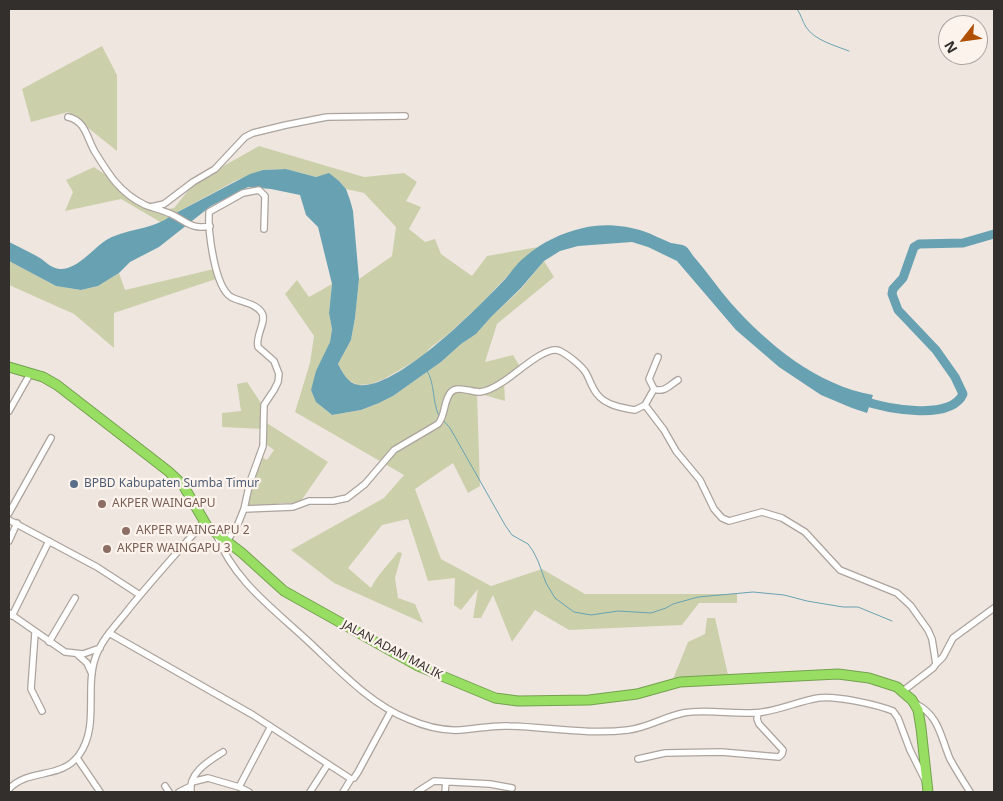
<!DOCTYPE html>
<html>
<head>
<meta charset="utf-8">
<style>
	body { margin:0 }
	#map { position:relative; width:1003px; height:801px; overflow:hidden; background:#f0e6e0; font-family:"Noto Sans",sans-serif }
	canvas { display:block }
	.frame { position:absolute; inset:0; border:10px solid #332f2d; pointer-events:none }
	.north { position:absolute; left:938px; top:15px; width:50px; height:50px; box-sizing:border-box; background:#fdf3ed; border:1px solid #aca5a0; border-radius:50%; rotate:240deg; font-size:14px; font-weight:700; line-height:20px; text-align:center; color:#332f2d }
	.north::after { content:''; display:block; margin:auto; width:18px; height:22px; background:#af5005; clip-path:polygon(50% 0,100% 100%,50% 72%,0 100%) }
</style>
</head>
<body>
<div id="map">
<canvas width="1003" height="801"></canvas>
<div class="frame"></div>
<div class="north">N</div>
</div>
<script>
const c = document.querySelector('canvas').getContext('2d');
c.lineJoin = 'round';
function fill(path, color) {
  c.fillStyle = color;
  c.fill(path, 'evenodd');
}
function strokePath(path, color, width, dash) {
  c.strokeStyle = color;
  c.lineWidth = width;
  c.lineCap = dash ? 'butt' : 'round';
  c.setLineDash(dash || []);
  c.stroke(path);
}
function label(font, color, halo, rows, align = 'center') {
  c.font = font + ' "Noto Sans",sans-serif';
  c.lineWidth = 4.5;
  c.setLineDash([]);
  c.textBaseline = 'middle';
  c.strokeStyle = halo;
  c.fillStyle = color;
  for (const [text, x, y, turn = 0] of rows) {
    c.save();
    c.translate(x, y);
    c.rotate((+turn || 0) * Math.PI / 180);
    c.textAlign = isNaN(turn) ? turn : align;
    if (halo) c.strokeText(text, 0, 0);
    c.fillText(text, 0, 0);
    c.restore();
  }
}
fill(new Path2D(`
	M102 46 117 75V151L68 112 31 122 22 89Z
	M259 146 364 177 404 173 417 182 406 201 421 207 409 229 425 242 435 239 441 254 472 276 487 256 538 247 525 257 480 305 447 335 430 348 422 357 384 379 371 384 358 385 346 379 338 364 351 340 355 318 359 279 392 256 396 227 364 193 346 189 339 181 329 174 316 177 286 169 263 170 235 181 172 215 162 223 121 199 65 211 73 192 66 180 94 167 106 175 132 199 157 211 174 208 195 182Z
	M9 261 56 286 81 290 98 286 119 273 125 290 218 268 222 277 114 313V348L74 314 9 285Z
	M544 261 554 277 497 324 485 362 513 355 522 370 504 381 505 401 477 393 480 486 468 493 453 463 415 489 441 559 491 586 542 569 585 594H737V603H699L682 625 569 630 535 610 512 642 493 595 481 618H473L478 589 461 610 454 605 455 578 428 581 408 519 382 525 348 568 371 588C378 574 388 565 398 552L402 553 395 578 398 598 415 604 423 623 334 583 291 550 384 498 404 475 295 412 310 363 314 336 285 294 297 280 309 297 332 284 329 312 332 329 330 342 311 390C316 402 322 408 332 415L361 410 379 403 393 396 441 362 461 344 476 334 491 317 521 289Z
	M247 382 261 403 262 420 328 462 301 501 293 503H281L263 507 243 506 258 455 267 460 274 450 263 442 262 429 222 427V413L241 411 237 384Z
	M707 618H715L729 679 671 684 688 642 705 634Z`), '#cbd0ab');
fill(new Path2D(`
	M286 169 316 177 329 173 339 181 346 189 350 200 353 211 359 279 355 318 351 340 338 364C343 373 347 383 359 385 397 390 480 306 506 278 512 271 518 262 526 256 542 242 562 233 583 228 601 223 626 225 643 231 652 234 661 239 671 243 675 244 681 244 685 246 689 248 692 255 695 258 707 272 718 288 730 302 768 345 817 385 873 395L867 413 852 408 821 395 779 367 736 330 677 261 648 247 632 242 578 246 560 251 544 261 521 288 491 317 476 334 461 344 441 362 393 396 379 403 361 410 332 415 316 402 311 390 316 371 330 342 332 329 329 313 332 284 318 227 306 215 300 195 271 189 248 187 211 206 159 247 130 262 119 273 98 286 81 290 56 286 9 261V242C19 247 30 252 40 258 46 262 51 268 60 269 78 270 95 246 108 239 129 228 153 230 172 215L250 174 263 170Z`), '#68a2b2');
strokePath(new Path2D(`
	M797 9C801 14 802 21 806 27 814 40 836 46 849 51
	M427 371C435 383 432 401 439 416
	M443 420 450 428 505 525 512 535 528 544 533 551 538 561 546 583 555 598 574 612 591 615 618 611 651 613 666 608 673 604 698 597 753 592 784 595 807 601 843 607H858L892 621`), '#68a2b2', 1);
strokePath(new Path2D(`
	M861 400C884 408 950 422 963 394L955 377 936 350 898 310 892 294 893 289 903 278 914 247 919 244 963 243 994 234`), '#68a2b2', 9);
const minor = new Path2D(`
	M68 117C86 121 87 139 95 152 109 175 120 193 145 205 153 208 162 210 171 214 186 221 191 230 210 226
	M151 207 164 204 193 182 215 169 245 137 253 133 286 125 327 117 405 116
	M654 389 649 379 658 357
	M645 405 654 389C664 393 670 385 678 380
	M9 411 30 374
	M244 509 250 482 263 446 264 405 274 390 278 382 279 374 274 361 258 347C255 335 267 322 262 313 256 303 240 302 231 297 214 286 208 230 209 212L243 193 259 190 265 196 264 229
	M9 513 51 438
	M9 520 97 567 140 595
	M217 536C234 581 275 610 309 642 338 669 370 704 408 719 424 726 442 731 460 730 476 729 493 725 509 726 549 727 588 735 628 730 647 728 664 717 683 713 709 708 737 716 763 712 782 709 800 701 818 698 835 695 878 705 893 711L898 718 910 750 925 780
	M9 541 17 523
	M227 541 238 524 244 509 293 507 309 501H333L347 498 365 484 394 450 438 424C446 415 443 401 451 392 457 385 471 392 480 392 487 391 495 387 501 383 514 376 546 344 560 351 568 355 582 366 586 373 590 380 592 388 597 394 605 405 622 408 635 410L645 405 664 430 676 451 700 480 714 509 722 518 729 521 762 512 782 518 805 532 840 570 897 593 911 606 928 630 932 639 936 664 933 668 903 691
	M9 613 65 652 83 654 100 648
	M12 616 49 541
	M35 633 31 689 42 711
	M109 633 253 715 351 779 354 778 358 772 391 711
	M49 642 75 598
	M78 655 87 663 92 674
	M936 664 943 657 953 638 994 608
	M916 704C939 715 941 738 950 759 956 770 963 781 970 792
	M77 758 100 792
	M638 759 665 753 721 752 779 757 782 754 783 750 759 724 757 719 758 713
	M192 782 208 778 239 787 249 792
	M165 786 169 792
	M239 787 270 728
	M9 789C28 768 61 780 79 755 100 726 84 688 96 656 102 640 114 627 124 615 149 583 177 553 204 522
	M179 792 191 786
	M191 792C188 773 209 761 223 752
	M310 792 328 764
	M343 792 351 779
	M417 792 434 781 490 784 512 788
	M445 792 446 782`);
const highway = new Path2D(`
	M9 367 43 377 57 385 168 471 183 485 207 526 242 553 284 591 418 666 495 698 518 701 589 700 637 694 680 682 838 674 869 678 897 687 912 700 918 710 921 728 928 792`);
strokePath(minor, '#aca39d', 8);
strokePath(highway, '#74a14f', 11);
strokePath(minor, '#fff', 5.5);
strokePath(highway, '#97de62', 9);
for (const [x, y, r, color] of [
	[74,484,5,"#5c6f8a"],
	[102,504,5,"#8d6e63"],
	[126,531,5,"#8d6e63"],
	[107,549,5,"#8d6e63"]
]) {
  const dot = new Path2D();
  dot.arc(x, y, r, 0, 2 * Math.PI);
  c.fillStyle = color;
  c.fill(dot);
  strokePath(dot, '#fdf3ed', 2);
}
label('12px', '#4e5e75', '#fdf3ed', [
	["BPBD Kabupaten Sumba Timur",84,484]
], 'left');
label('12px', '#785e54', '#fdf3ed', [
	["AKPER WAINGAPU",112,504],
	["AKPER WAINGAPU 2",136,531],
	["AKPER WAINGAPU 3",117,549]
], 'left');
label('12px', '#332f2d', '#fdf3ed', [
	["JALAN ADAM MALIK",392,650,28]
]);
</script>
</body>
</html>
